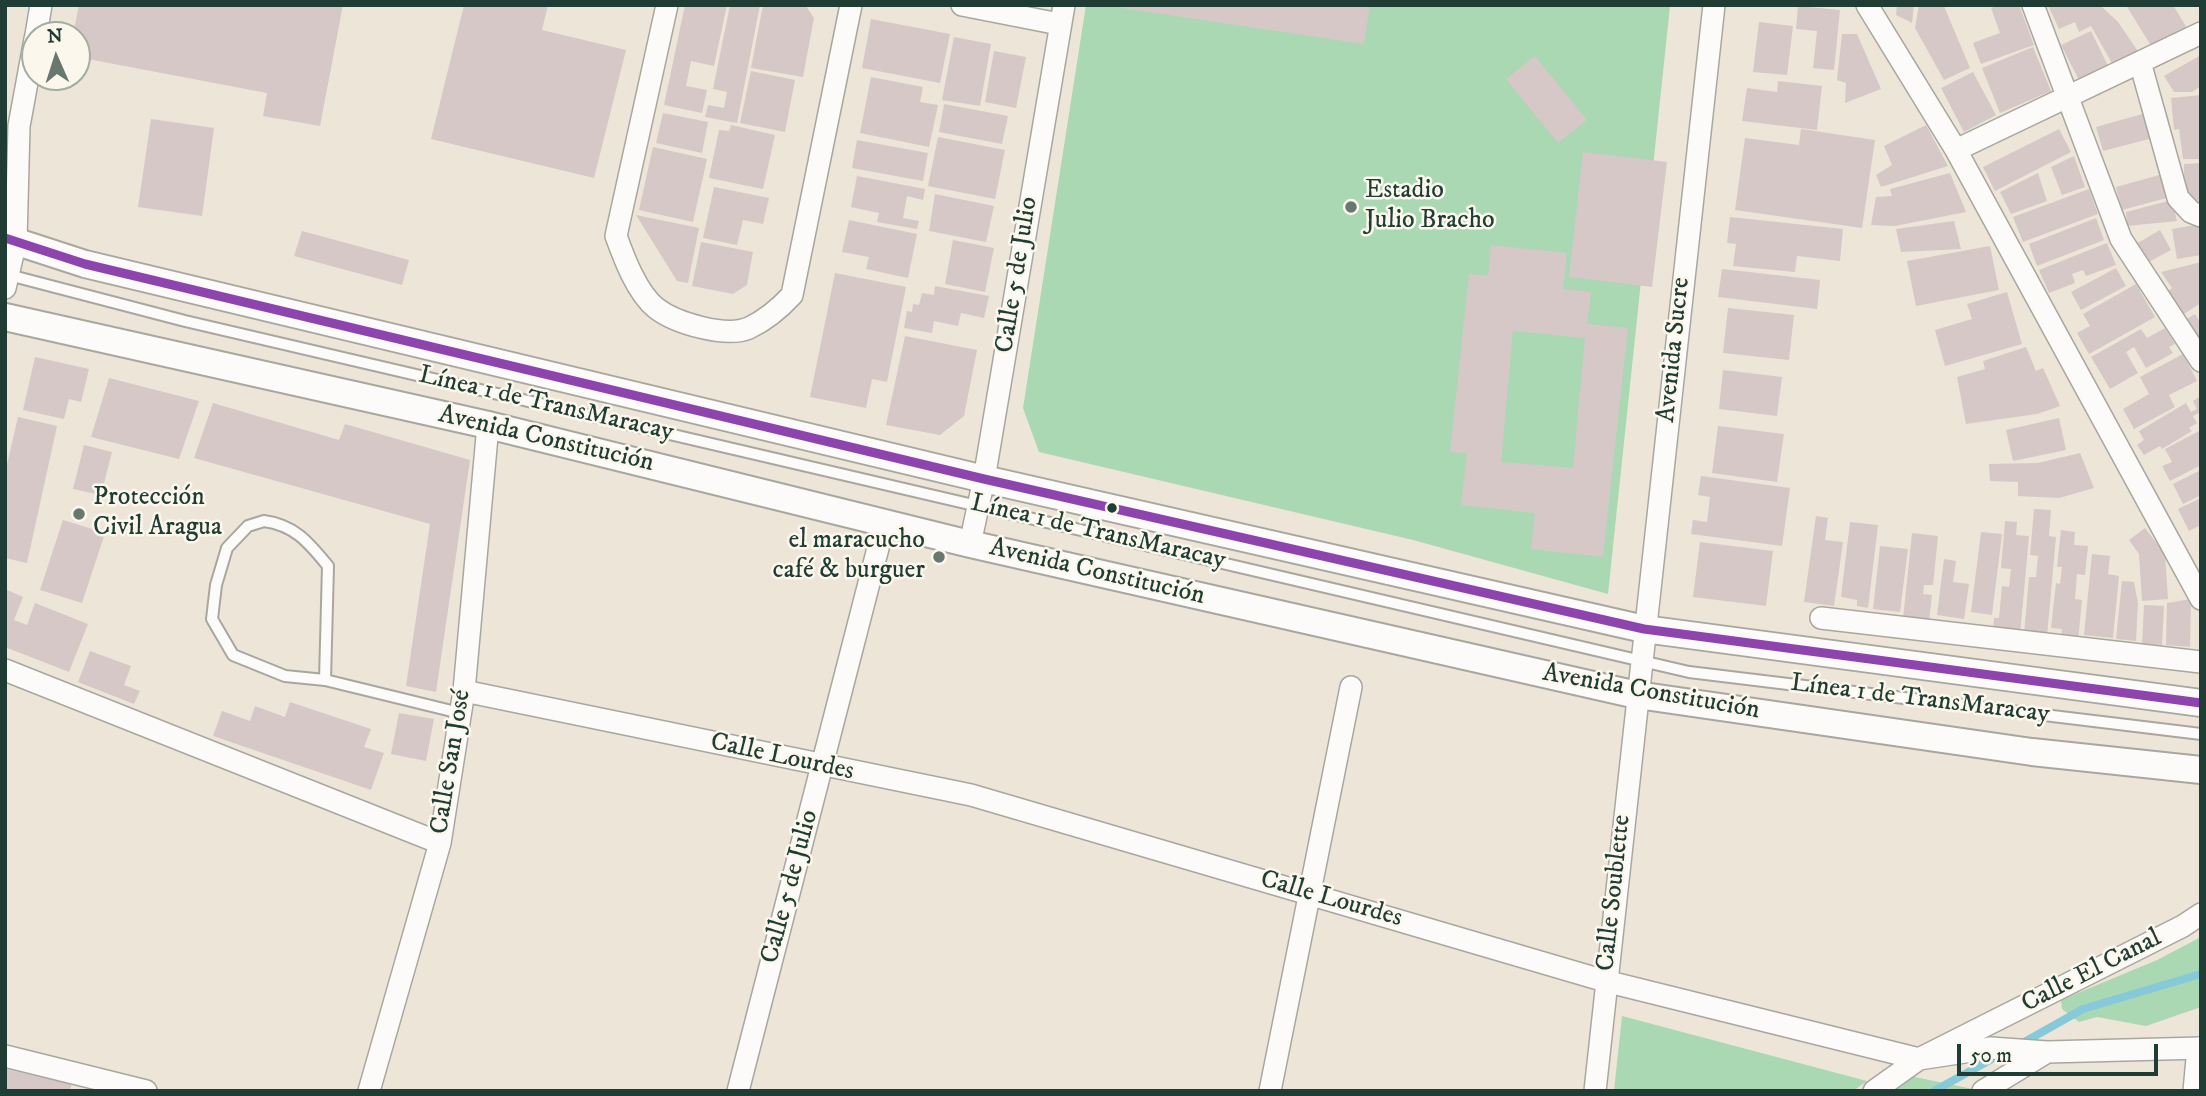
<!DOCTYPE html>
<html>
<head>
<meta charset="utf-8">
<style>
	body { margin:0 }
	#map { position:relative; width:2206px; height:1096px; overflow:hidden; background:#eee5d9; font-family:"IM FELL DW Pica",serif }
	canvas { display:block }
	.frame { position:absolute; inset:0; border:7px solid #1f3d34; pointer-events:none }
	.north { position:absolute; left:21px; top:21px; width:70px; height:70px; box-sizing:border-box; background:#fbf7ec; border:2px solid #a3ada2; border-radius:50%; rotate:357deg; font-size:19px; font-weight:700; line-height:28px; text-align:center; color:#1f3d34 }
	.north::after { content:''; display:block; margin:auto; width:24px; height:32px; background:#67786e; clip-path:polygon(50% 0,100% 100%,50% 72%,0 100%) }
	.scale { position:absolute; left:1957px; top:1044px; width:201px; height:32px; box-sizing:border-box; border:4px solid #1f3d34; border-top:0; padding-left:9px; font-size:21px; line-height:24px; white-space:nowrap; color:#1f3d34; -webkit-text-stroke:5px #fbf7ec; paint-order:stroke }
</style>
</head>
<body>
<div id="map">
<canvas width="2206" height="1096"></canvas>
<div class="frame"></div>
<div class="north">N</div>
<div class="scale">50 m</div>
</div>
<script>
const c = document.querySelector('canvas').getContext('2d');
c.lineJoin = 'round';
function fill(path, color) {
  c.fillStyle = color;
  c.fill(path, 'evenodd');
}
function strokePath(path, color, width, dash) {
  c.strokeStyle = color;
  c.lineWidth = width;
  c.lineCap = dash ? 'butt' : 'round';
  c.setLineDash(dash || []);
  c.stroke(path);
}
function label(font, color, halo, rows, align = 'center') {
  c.font = font + ' "IM FELL DW Pica",serif';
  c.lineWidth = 5;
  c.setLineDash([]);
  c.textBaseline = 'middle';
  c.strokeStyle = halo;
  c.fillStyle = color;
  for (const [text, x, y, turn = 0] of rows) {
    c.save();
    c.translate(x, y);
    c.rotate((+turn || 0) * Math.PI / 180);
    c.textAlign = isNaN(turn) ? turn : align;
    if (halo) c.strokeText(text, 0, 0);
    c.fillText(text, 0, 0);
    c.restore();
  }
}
fill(new Path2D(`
	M1086 5 1670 6 1608 594 1413 540 1039 452 1023 408Z
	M2201 937V1007L2146 1026 2097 1017 2079 1022 2062 1009 2061 1000 2157 960Z
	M1622 1016 1867 1081 1853 1091H1614Z
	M1910 1076 1973 1089 1889 1091Z`), '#aad8b3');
strokePath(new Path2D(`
	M2019 1045 2083 1009 2201 974
	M1934 1091 2001 1054`), '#86c9d8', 8);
fill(new Path2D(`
	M79 5H343L320 126 263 116 267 93 77 57V35H73Z
	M464 5H548L542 30 626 50 594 178 431 139Z
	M685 5H727L714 66 691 61 686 86 707 90 702 113 664 105Z
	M730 5H760L737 123 705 117 708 105 724 108 727 92 713 89Z
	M763 5 806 6 814 18 803 77 751 68Z
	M1121 5H1370L1364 44 1121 8Z
	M1897 5H1914L1912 23 1896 15Z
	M1919 5 1944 6 1970 68 1944 80 1915 28Z
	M2000 5H2019L2034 45 1981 64 1973 43 2000 33 1991 8Z
	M2048 5H2100L2118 22 2139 53 2113 65 2091 26 2079 32 2075 22 2059 29Z
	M2126 5H2173L2187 28 2153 49Z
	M1798 6 1840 10 1834 70 1813 68 1817 31 1796 29Z
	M871 19 950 34 940 83 862 68Z
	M1759 22 1793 26 1787 75 1753 72Z
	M2091 31 2109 68 2080 82 2061 45Z
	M1842 34H1857L1881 89 1845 103 1846 83 1837 80Z
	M954 37 991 44 980 106 942 100Z
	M2033 47 2051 91 2000 113 1982 68Z
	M994 51 1026 57 1016 108 985 102Z
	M2201 55V86L2192 92H2174L2164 76Z
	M1535 56 1587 120 1558 143 1506 79Z
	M751 71 795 80 785 132 740 123Z
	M1973 72 1996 115 1964 132 1941 88Z
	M871 77 923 87 920 102 938 105 929 147 860 133Z
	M1778 81 1822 86 1817 130 1742 121 1747 88 1777 92Z
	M2201 95V159H2183L2179 129 2174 130 2171 98Z
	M944 104 1008 116 1002 144 939 132Z
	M663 113 708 122 702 153 656 143Z
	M2146 113 2153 138 2103 151 2096 127Z
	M151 119 214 128 202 216 138 207Z
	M731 125 775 135 763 189 709 178 719 130 729 131Z
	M1926 125 1948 166 1881 187 1876 175 1892 165 1884 146Z
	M1801 129 1875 140 1862 228 1735 210 1745 138 1799 145Z
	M2059 129 2071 152 1995 191 1983 167Z
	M938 137 1005 150 995 199 928 186Z
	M857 140 928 153 923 181 852 168Z
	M653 147 707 159 693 222 639 210Z
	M1583 152 1667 162 1652 287 1569 277Z
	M2074 156 2085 187 2062 195 2051 167Z
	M2201 163V207H2197L2184 184V164Z
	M1950 173 1966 212 1895 226 1871 225 1876 197 1892 196 1890 189Z
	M2038 173 2047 201 2011 214 2000 192Z
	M2163 174 2170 197 2122 210 2116 187Z
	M857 176 925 189 923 200 907 196 903 218 919 221 917 229 877 222 879 213 851 207Z
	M714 187 769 198 763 224 743 220 737 245 703 238Z
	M2089 189 2098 214 2023 242 2013 217Z
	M935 194 994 206 986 242 929 231Z
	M2172 200 2177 221 2127 226 2126 212Z
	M636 215 699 228 688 283 677 281Z
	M1730 217 1843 229 1840 261 1797 256 1795 272 1733 266 1736 244 1727 243Z
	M2096 218 2104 240 2037 266 2029 244Z
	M849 220 917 234 908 278 866 269 869 257 842 252Z
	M1954 221 1961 249 1901 252 1896 229Z
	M2201 224V255L2177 259 2172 229Z
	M2160 230 2171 250 2147 263 2136 244Z
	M302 231 409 260 402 285 294 256Z
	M953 240 994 248 985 292 945 284Z
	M701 242 753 252 747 285 733 294 692 286Z
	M2107 243 2116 265 2086 276 2083 270 2072 274 2075 283 2049 293 2039 270Z
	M1491 245 1567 253 1563 289 1591 292 1587 324 1628 328 1603 557 1531 549 1535 513 1461 505 1467 453 1450 452 1469 274 1488 276ZM1513 331 1585 338 1573 468 1501 462Z
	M1990 246 1999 290 1916 306 1907 261Z
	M2201 262V303L2179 317 2165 294 2172 288 2161 272Z
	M2116 268 2126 286 2081 310 2071 292Z
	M1722 269 1820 280 1817 309 1718 297Z
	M835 273 906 287 887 382 872 379 866 408 810 397Z
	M2136 284 2155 317 2089 354 2077 333 2090 326 2083 314Z
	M935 286 989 296 984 318 961 313 958 326 934 321 932 333 904 328 907 311 912 312 913 304 919 305 922 293 934 295Z
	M2007 292 2022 344 1945 366 1935 330 1972 319 1967 304Z
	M1728 308 1794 315 1789 360 1723 353Z
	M2195 314 2201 324V352L2182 322Z
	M2165 328 2175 344 2169 347 2173 353 2146 368 2134 347 2126 352 2138 373 2110 389 2091 357 2141 329 2147 338Z
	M905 336 977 350 964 416 940 435 886 425Z
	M2026 347 2036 371 2043 368 2060 406 2037 414 1966 424 1957 377 1985 369 1983 361Z
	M2183 354 2197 381 2169 395 2175 407 2134 429 2123 409 2149 394 2140 377Z
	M35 357 89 369 81 402 69 399 64 419 23 410Z
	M1723 370 1782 377 1777 416 1719 409Z
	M109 378 199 401 179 459 91 437Z
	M2201 396V412L2193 416 2197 423 2189 428 2192 431 2162 449 2160 446 2144 455 2137 445 2144 440 2139 431 2186 403 2191 412 2197 409 2193 401Z
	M213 403 339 440 345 424 470 460 436 692 406 686 430 524 194 458Z
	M18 417 57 426 27 563 5 558V473Z
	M2059 418 2066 450 2013 461 2006 430Z
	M1718 426 1784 434 1777 482 1712 473Z
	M2201 430V465L2170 481 2162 466 2172 462 2165 449Z
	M84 445 112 452 101 495 73 489Z
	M2080 453 2094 488 2059 498 2018 496V482L1990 481 1989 464 2038 463Z
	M2201 470V495L2183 504 2173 484Z
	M1701 476 1790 488 1782 546 1691 534 1693 520 1707 522 1710 497 1698 495Z
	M2201 498V525L2189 531 2178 509Z
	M2034 509 2051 510 2049 536 2056 537 2047 636 2024 634 2029 577H2036L2038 556 2030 555Z
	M1816 516 1828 518 1825 540 1843 542 1834 606 1804 602Z
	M63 520 105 533 82 603 40 590Z
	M2005 521 2017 522 2016 535 2029 536 2020 635 1993 633 1994 618H1999L2002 586 2009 587 2011 569 2001 568Z
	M1850 522 1878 525 1868 608 1857 606V600L1841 597Z
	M2145 528 2165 554 2168 599 2142 601 2139 554 2129 540Z
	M2061 530 2075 532 2074 545 2088 546 2085 575 2077 574 2075 599 2082 600 2078 641 2061 640 2062 629 2051 628 2056 583 2060 584 2062 567H2057Z
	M1981 532 2002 534 1992 615 1971 612Z
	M1912 533 1938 536 1933 585H1924L1923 594 1932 595 1929 622 1903 619Z
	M1700 542 1773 551 1766 606 1693 597Z
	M1880 546 1908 549 1900 612 1873 609Z
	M2092 554 2110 556 2108 574 2119 576 2113 638 2084 635Z
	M1944 559 1956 561 1953 582 1969 584 1964 619 1937 615Z
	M2122 581 2134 582 2138 603 2136 641 2116 639Z
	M5 589 23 597 14 620 27 625 35 603 88 624 69 672 5 647Z
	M2191 599 2190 647 2166 645 2167 603Z
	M2144 605 2164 606 2162 645 2142 644Z
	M90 651 131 666 124 685 140 691 134 704 78 682Z
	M290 702 371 729 364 747 384 753 371 790 213 736 222 711 250 721 255 706 285 717Z
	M399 713 434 719 426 761 391 754Z
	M5 1069 72 1083 70 1091H5Z`), '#d5c8c7');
const service = new Path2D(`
	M5 274 185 321 1689 672 2201 734
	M264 521C295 525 309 543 328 566L325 680 285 676 233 655 212 619 216 585 227 548 248 526Z
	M325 680 460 713`);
const minor = new Path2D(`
	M667 5 616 236C624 258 637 293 656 308 675 323 726 338 749 328 766 320 780 308 792 295L851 5
	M962 5 1059 24
	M1867 5 1956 150 2201 599
	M2033 5 2121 239 2201 361
	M36 35 41 5
	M2140 62 2178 198 2191 212 2201 216
	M1956 150 2201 33
	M5 288 16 241 19 126 35 39
	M970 544 984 479 1064 5
	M1821 618 2201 662
	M5 670 440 843
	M464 691 971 795 1605 981 1919 1059 1991 1048 2047 1052 2201 1048
	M5 1056 146 1091
	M369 1091 440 843 464 691 488 425
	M738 1091 885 521
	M1270 1091 1351 687
	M1595 1091 1714 5
	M1874 1091 1919 1059 2183 926 2201 914
	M1983 1091 2047 1052
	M2194 1091 2198 1048`);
const tertiary = new Path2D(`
	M5 238 85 264 984 479 1644 629 2201 703
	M5 317 488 425 970 544 1637 695 2032 752 2201 770`);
strokePath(service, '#a8a79f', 14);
strokePath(minor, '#a8a79f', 24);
strokePath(tertiary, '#a8a79f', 30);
strokePath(service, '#fcfbf9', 10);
strokePath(minor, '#fcfbf9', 21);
strokePath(tertiary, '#fcfbf9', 26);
strokePath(new Path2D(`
	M5 238 85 264 984 479 1644 629 2201 703`), '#8e44ad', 9);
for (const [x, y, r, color] of [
	[1351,207,7,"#67786e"],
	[1112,508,6,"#1f3d34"],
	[79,514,7,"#67786e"],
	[939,557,7,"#67786e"]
]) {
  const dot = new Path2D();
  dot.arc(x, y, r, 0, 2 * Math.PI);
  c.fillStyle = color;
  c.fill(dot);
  strokePath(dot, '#fbf7ec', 2.5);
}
label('26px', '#1f3d34', '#fbf7ec', [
	["Estadio",1365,192],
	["Julio Bracho",1365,222],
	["Protección",93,499],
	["Civil Aragua",93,529],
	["el maracucho",925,542,"right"],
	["café & burguer",925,572,"right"]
], 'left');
label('26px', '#1f3d34', '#fbf7ec', [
	["Calle 5 de Julio",1018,275,-81],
	["Avenida Sucre",1675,350,-84],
	["Línea 1 de TransMaracay",546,405,13],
	["Avenida Constitución",546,440,13],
	["Línea 1 de TransMaracay",1098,533,13],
	["Avenida Constitución",1097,573,13],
	["Avenida Constitución",1651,693,10],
	["Línea 1 de TransMaracay",1920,700,7],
	["Calle Lourdes",782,758,12],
	["Calle San José",452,762,-81],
	["Calle 5 de Julio",791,887,-75],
	["Calle Soublette",1615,893,-84],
	["Calle Lourdes",1331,900,16],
	["Calle El Canal",2092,972,-27]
]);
</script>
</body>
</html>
